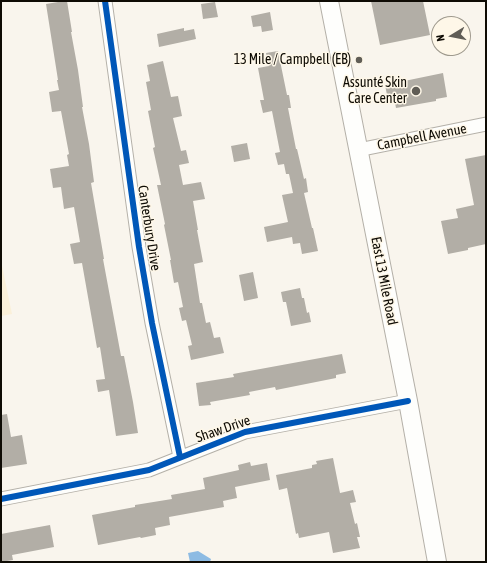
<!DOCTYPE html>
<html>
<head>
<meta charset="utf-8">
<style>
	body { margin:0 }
	#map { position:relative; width:487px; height:563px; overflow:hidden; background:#f9f5ed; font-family:"Asap Condensed",sans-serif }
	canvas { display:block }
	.frame { position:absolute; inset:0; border:2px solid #0e0b04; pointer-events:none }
	.north { position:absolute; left:431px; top:16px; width:40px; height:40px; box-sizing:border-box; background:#fef7e8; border:1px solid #9e998d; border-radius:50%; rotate:260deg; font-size:11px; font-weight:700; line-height:16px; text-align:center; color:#0e0b04 }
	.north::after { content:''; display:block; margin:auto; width:14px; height:18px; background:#605d56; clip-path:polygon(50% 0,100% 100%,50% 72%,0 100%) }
</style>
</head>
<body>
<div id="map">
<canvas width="487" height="563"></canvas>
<div class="frame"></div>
<div class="north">N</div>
</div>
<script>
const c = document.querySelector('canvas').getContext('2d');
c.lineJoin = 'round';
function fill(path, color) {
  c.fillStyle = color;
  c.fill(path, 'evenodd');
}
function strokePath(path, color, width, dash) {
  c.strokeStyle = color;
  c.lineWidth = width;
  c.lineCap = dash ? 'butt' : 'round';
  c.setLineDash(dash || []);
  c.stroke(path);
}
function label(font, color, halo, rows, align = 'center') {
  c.font = font + ' "Asap Condensed",sans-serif';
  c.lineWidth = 3;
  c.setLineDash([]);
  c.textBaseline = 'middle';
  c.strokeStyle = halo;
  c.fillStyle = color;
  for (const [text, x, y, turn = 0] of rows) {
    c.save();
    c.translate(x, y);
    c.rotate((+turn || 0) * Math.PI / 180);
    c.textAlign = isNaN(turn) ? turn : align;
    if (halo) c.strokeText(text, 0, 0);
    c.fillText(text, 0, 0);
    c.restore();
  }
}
fill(new Path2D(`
	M1 261 12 314 1 316Z`), '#faf0d9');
fill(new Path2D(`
	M198 551 211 559 210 562H190L188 553Z`), '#8dbbe3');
fill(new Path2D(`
	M64 1H67L72 32H71L78 70 83 107H82L89 144 94 182 91 183 104 259H103L121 356H124L133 402 138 433 116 436 109 390 98 392 96 380 105 379 100 347 97 348 82 263 74 264 70 244 80 242 74 207 64 209 61 187 53 188 50 169 69 166 67 155 69 154 61 111 52 112 49 92 59 90 57 80H58L46 4Z
	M371 1H423L430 35 380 45Z
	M215 2 218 17 203 19 201 4Z
	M270 12 273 30 262 32 261 26 253 27 251 16Z
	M184 28V31L194 29 196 39 159 47 157 34Z
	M278 51 287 95H289L291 108H288L296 149H297L304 179 306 178 308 192 304 193 312 228H313L318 251 302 254 300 243 293 244 292 237 267 242 264 227 288 222 282 195 293 193 289 174H286L284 164 278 165 275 153 280 152 272 111 263 113 260 100H264L258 68 269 66 266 53Z
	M163 61 171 97 178 96 182 116 173 118 181 151 186 150 189 163 179 165 183 185 201 182 205 199 193 201 198 230H197L203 262 194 264 200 303H202L206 323 210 322 214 338 220 337 224 353 191 360 188 346 192 345 186 320 182 321 179 308 183 307 178 282 174 283 170 260H171L164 225 165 224 157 185H161L153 148 155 147 148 111 151 110 146 82 150 81 147 65Z
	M443 73 447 97 436 99V101L396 108 394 98 388 100 385 85Z
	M247 143 250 159 234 162 231 146Z
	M486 155V244L468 248V250L448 254 441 221 458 218 456 209 474 205 465 159Z
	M253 272 258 298 244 301 239 275Z
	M300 288 302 298H304L307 313 309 312 311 322 291 326 286 302H283L281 292Z
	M342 354 346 373 336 375V378L276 390 275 387 249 392 250 395 210 402 211 405 199 406 196 383 234 377 233 374Z
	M7 414 11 437 22 435 27 464 1 468V415Z
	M333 458 340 493 353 490 356 502 350 503 355 524 357 523 360 537H357L360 548 333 553 329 532 299 538 298 533 296 534 287 488 279 490 276 475 312 468V465L317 464 316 461Z
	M250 462 251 466 267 463 270 480 235 487 237 498 223 501 224 507 169 517 170 525 155 528 156 535 141 538 140 537 98 545 92 515 135 507V505L172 499 171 495 205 489 203 478 239 470 238 465Z
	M50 525 54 547 12 555 13 560 1 562V534Z`), '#b2aea6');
const street = new Path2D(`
	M105 1 139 247 152 323 180 457
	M358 150 486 124
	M1 499 149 470 245 432 408 401`);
const secondary = new Path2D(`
	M329 1 408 401 437 562`);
strokePath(street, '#b4b0a8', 15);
strokePath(secondary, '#b4b0a8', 20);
strokePath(street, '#fefefc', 13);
strokePath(secondary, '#fefefc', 18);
strokePath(new Path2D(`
	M105 1 139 247 152 323 180 457
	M1 499 149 470 245 432 408 401`), '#0057b8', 6);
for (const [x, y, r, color] of [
	[359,60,4,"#605d56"],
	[416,91,5,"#605d56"]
]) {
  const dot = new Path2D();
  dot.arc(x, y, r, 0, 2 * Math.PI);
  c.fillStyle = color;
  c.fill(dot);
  strokePath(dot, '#fef7e8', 1.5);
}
label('14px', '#0e0b04', '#fef7e8', [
	["13 Mile / Campbell (EB)",351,60],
	["Assunté Skin",407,83],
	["Care Center",407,99]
], 'right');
label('14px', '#0e0b04', '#fef7e8', [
	["Campbell Avenue",422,137,-11],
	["Canterbury Drive",149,228,81],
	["East 13 Mile Road",384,281,79],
	["Shaw Drive",223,429,-19]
]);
</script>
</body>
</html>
